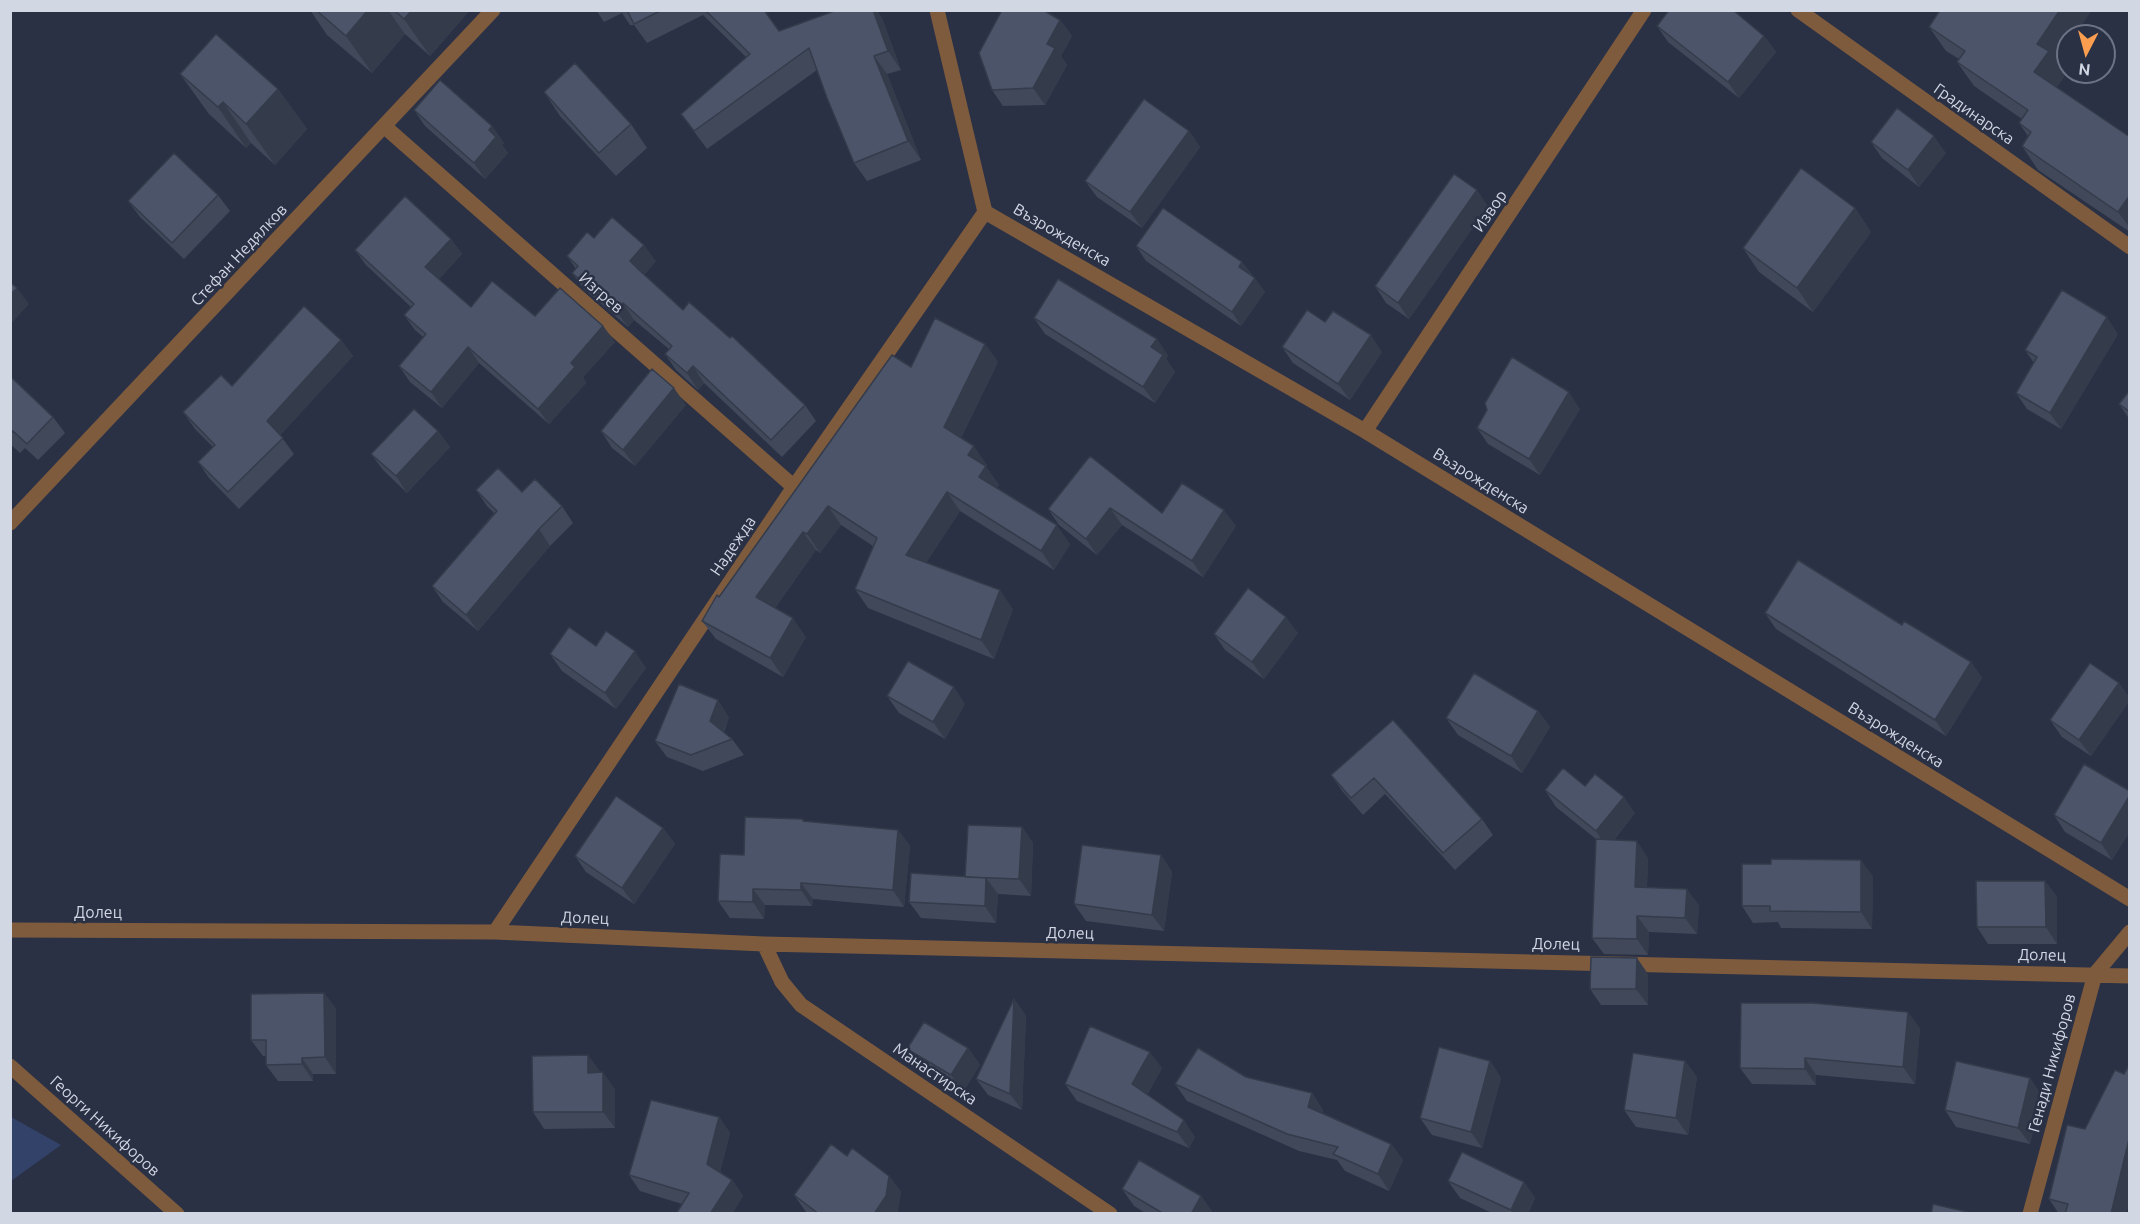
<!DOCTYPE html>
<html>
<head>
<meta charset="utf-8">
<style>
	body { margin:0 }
	#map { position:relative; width:2140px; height:1224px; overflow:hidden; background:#2a3145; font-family:Ubuntu,sans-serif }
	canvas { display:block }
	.frame { position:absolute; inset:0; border:12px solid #d2d7e4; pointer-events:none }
	.north { position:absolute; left:2056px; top:24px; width:60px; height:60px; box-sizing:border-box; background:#2a3145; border:2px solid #6d7385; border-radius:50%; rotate:186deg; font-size:16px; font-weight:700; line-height:24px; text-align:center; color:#d2d7e4 }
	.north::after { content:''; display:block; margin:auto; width:21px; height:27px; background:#fb9e50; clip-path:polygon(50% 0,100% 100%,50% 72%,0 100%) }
</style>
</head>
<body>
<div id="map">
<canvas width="2140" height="1224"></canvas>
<div class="frame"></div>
<div class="north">N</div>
</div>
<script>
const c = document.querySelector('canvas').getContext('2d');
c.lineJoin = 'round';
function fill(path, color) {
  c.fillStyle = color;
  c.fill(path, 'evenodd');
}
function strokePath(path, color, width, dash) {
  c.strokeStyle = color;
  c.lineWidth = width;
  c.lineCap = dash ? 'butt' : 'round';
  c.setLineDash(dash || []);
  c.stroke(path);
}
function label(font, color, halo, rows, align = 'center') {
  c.font = font + ' Ubuntu,sans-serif';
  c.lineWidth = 5;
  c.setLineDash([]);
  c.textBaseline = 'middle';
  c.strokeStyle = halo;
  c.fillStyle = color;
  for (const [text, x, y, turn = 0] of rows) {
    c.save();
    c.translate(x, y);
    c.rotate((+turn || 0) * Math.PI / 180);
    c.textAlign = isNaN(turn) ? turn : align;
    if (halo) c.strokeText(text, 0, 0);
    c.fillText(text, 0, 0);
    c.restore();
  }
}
fill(new Path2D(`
	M11 1117 61 1145 11 1181Z`), '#334269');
strokePath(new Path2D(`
	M937 10 985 212 1365 431 2130 899
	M1798 10 2130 247
	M384 126 794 487
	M1365 431 1644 10
	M10 523 493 10
	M10 930 495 932 764 944 2130 976
	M495 932 794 487 985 212
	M764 944 782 982 801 1005 1110 1214
	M10 1066 177 1214
	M2030 1214 2095 974 2130 932`), '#7f5b3e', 15);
fill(new Path2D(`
	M310 10H470L430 56 405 34 372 73 327 35Z
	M596 10H764L779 31 882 18 901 70 887 74 921 160 867 181 854 163 817 70 707 149 681 114 746 57 703 15 647 43 634 25H630L622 13 604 22Z
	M1060 20 1072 36 1061 56 1067 65 1045 105 1003 106 992 90Z
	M1657 26 1764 36 1776 52 1739 98 1668 42Z
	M1929 27 2068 36V46L2057 63 2065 75 2057 87 2130 137V232L2038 170 2022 146 2028 136 2019 123 2022 119 1974 86 1957 62 1959 59 1946 51Z
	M180 74 278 89 307 129 275 165 251 143 246 148 209 114Z
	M544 92 631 124 647 148 616 176 560 116Z
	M414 110 492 126 504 143 502 145 508 153 485 179 425 126Z
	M1189 131 1200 147 1142 228 1097 197 1085 181Z
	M1871 142 1946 153 1919 187 1882 158Z
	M218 195 230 211 184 259 140 217 128 201Z
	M1488 206 1409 319 1386 303 1375 286Z
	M1855 208 1871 232 1813 312 1759 272 1743 248Z
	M451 239 462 254 439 279 471 307 603 326 615 342 583 377 586 383 549 424 479 363 442 408 410 382 399 366 423 337 415 330 404 315 411 307 366 265 355 250Z
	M1136 246 1242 262 1265 292 1241 326 1146 261Z
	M567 256 656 261 644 275 683 310 805 405 816 421 782 457 704 383 698 390 676 370 665 354 669 349 634 320 628 327 584 289 572 273 576 269Z
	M1034 318 1168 355 1166 359 1175 372 1155 403 1045 334Z
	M1325 322 1382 352 1350 400 1293 363 1282 347Z
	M2118 334 2061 429 2027 409 2016 393 2034 363 2025 350Z
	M341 340 353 356 280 435 294 454 239 509 209 478 198 462 213 447 195 429 183 412 232 386Z
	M985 344 998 362 961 438 987 465 986 467 999 485 997 488 1070 544 1054 570 960 511 926 563 1013 609 994 659 868 608 855 589 873 546 841 525 820 553 816 550 775 608 806 637 783 677 716 639 702 621 719 597 911 367Z
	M10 376 53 417 65 433 38 460 25 448 20 453 10 444Z
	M2130 390V420L2119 404Z
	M686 405 635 466 612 448 601 431Z
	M1580 409 1540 475 1488 444 1477 428Z
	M438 431 450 447 407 493 383 470 371 454Z
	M1090 456 1162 513 1236 526 1203 577 1122 525 1097 555 1059 525 1048 509Z
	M476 490 522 492 562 506 573 523 550 546 478 631 443 602 432 586 494 513 487 506Z
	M1765 613 1902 625 1971 662 1982 678 1946 736 1776 629Z
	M1298 633 1264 679 1225 650 1214 634Z
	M596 646 646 668 616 709 562 671 550 654Z
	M2119 683 2130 699V700L2091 756 2062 737 2050 720Z
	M887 696 965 704 945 739 899 713Z
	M1538 711 1550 727 1522 773 1458 735 1446 718Z
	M729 717 724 732 732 739 744 755 703 771 667 757 655 741Z
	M1393 720 1482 819 1493 835 1455 870 1385 794 1363 815 1343 792 1331 775Z
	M1585 786 1635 813 1614 840 1648 858 1647 887 1699 905 1697 934 1649 932 1648 955 1604 954 1592 938 1596 839 1556 807 1545 790Z
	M2130 791V831L2112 860 2065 832 2054 815Z
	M803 819 804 821 898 830 910 846 904 907 813 899 812 906 765 905 764 919 730 918 718 901Z
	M1022 827 1033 843 1031 896 998 894 996 923 921 918 909 902 965 877Z
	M663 828 675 844 634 904 586 872 575 856Z
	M1161 855 1172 872 1164 931 1086 921 1074 904Z
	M1873 876 1872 929 1781 928 1778 922 1753 923 1742 906Z
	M2045 881 2057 897V944H1988L1977 927Z
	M1648 974V1005H1601L1590 989Z
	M324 993 336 1009V1074H313V1081H278L266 1065V1056H263L251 1040Z
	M1014 999 1026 1016 1022 1110 988 1095 976 1079Z
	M1920 1028 1915 1084 1816 1075V1085L1752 1084 1740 1068Z
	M968 1048 980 1065 963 1092 919 1065 907 1049Z
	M1490 1061 1501 1078 1482 1148 1432 1135 1420 1118Z
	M1685 1061 1697 1077 1688 1135 1636 1127 1624 1110Z
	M2130 1064V1199L2126 1214H2059L2049 1199 2085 1129 2124 1074Z
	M1162 1068 1147 1095 1195 1137 1189 1148 1077 1101 1065 1084Z
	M600 1071V1072L615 1089V1128L544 1129 533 1112Z
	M1246 1077 1312 1093 1323 1110V1113L1391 1144 1403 1160 1389 1191 1345 1171 1337 1160 1299 1151 1187 1101 1175 1084Z
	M2030 1078 2041 1095 2030 1144 1956 1127 1945 1110Z
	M719 1117 730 1133 720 1172 732 1180 743 1196 732 1214H676L682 1204 640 1191 629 1175Z
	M847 1156 889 1176 901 1192 897 1214H808L806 1212 794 1195Z
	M1448 1181 1524 1182 1535 1198 1528 1214H1494L1460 1198Z
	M1122 1189 1201 1196 1213 1213 1212 1214H1147L1134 1206Z`), '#40485a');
fill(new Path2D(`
	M368 10H388L405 34 372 73 346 36Z
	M412 10H470L430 56 404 19Z
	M873 10H877L882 18 901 70 888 51Z
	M2060 10H2092L2075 36H2068V46L2057 63 2065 75 2051 96 2034 72 2037 44Z
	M1060 20 1072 36 1061 56 1067 65 1045 105 1033 88 1047 44Z
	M1764 36 1776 52 1739 98 1728 82Z
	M874 56 887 74 921 160 908 141Z
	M278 89 307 129 275 165 246 124Z
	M223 102 251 143 246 148 218 107Z
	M492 126 504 143 502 145 508 153 485 179 474 163 489 130Z
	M1189 131 1200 147 1142 228 1130 212Z
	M1934 136 1946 153 1919 187 1908 170Z
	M1477 190 1488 206 1409 319 1398 303Z
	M2130 195V228L2118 212Z
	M1855 208 1871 232 1813 312 1797 288Z
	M451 239 462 254 436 283 425 267Z
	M644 245 656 261 642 278 630 261Z
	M1242 262 1252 276 1239 267Z
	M1255 278 1265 292 1241 326 1232 312Z
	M17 288 29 304 10 325V295Z
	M623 303 634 320 628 327 616 311Z
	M2107 317 2118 334 2061 429 2050 413Z
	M603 326 615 342 583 377 586 383 549 424 538 409 571 363Z
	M1371 335 1382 352 1350 400 1338 384Z
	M1157 339 1168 355 1166 359 1175 372 1155 403 1143 387 1151 347Z
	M341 340 353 356 278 438 267 421Z
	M985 344 998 362 957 446 944 427Z
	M468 347 479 363 442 408 431 392Z
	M693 366 704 383 698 390 687 373Z
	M674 388 686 405 635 466 623 450Z
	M1569 392 1580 409 1540 475 1529 459Z
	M438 431 450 447 407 493 396 476Z
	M974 446 987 465 986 467 999 485 992 495 979 477 968 455Z
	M947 492 960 511 919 574 906 555Z
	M828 506 841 525 820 553 807 534Z
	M1110 508 1122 525 1097 555 1086 539Z
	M1224 510 1236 526 1203 577 1192 561Z
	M1057 525 1070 544 1054 570 1041 551Z
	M539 529 550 546 478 631 466 615Z
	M803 532 816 550 769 616 756 597Z
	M1000 590 1013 609 994 659 981 640Z
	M1286 617 1298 633 1264 679 1252 662Z
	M793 618 806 637 783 677 770 658Z
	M635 651 646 668 616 709 605 693Z
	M1971 662 1982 678 1946 736 1935 720Z
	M2119 683 2130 699V700L2091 756 2079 740Z
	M954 687 965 704 945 739 933 722Z
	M718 700 729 717 721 737 710 721Z
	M1538 711 1550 727 1522 773 1511 756Z
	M2130 795V831L2112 860 2101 843Z
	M1624 797 1635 813 1607 848 1596 831Z
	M1022 827 1033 843 1031 896 1019 879Z
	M663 828 675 844 634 904 622 888Z
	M898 830 910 846 904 907 893 890Z
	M1637 841 1648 858 1646 903 1635 887Z
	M1161 855 1172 872 1164 931 1152 915Z
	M1861 860 1873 876 1872 929 1861 912Z
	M986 878 998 894 996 923 985 906Z
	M2045 881 2057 897V944L2046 927Z
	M801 883 813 899 812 906 801 890Z
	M753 889 765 905 764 919 753 902Z
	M1687 889 1699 905 1697 934 1685 918Z
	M1637 916 1649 932 1648 955 1637 939Z
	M1637 958 1648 974V1005L1636 989Z
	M324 993 336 1009V1074L325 1057Z
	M1014 999 1026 1016 1022 1110 1010 1094Z
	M1908 1012 1920 1028 1915 1084 1903 1067Z
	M968 1048 980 1065 963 1092 951 1075Z
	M1150 1052 1162 1068 1144 1100 1132 1084Z
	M588 1055 600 1071V1089L588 1073Z
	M302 1058 313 1074V1081L302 1064Z
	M1805 1058 1816 1075V1085L1805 1069Z
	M1490 1061 1501 1078 1482 1148 1471 1132Z
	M1685 1061 1697 1077 1688 1135 1676 1118Z
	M603 1072 615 1089V1128L603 1112Z
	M2030 1078 2041 1095 2030 1144 2018 1128Z
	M1312 1093 1323 1110 1320 1124 1308 1107Z
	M719 1117 730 1133 718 1180 707 1164Z
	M1184 1120 1195 1137 1189 1148 1177 1132Z
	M2130 1135V1199L2126 1214H2111Z
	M1391 1144 1403 1160 1389 1191 1378 1174Z
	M889 1176 901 1192 898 1212 897 1214H874Z
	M732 1180 743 1196 732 1214H710Z
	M1524 1182 1535 1198 1528 1214H1513L1511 1210Z
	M1201 1196 1213 1213 1212 1214H1191Z`), '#343b4a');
const building = new Path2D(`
	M316 10H368L346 36Z
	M394 10H412L404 19Z
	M627 10H662L634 24Z
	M705 10H764L779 31 837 10H873L888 51 874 56 908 141 854 163 827 98 809 48 694 131 681 114 750 54Z
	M1002 10H1043L1060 20 1047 44 1055 48 1033 88 992 90 979 53Z
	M1669 10H1733L1764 36 1728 82 1657 26Z
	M1940 10H2060L2037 44 2049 51 2034 72 2130 137V195L2118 212 2022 146 2031 132 2019 123 2028 110 1957 62 1965 51 1929 27Z
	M216 34 278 89 246 124 223 102 218 107 180 74Z
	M575 63 631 124 599 153 544 92Z
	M440 80 492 126 489 130 496 137 474 163 414 110Z
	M1144 99 1189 131 1130 212 1085 181Z
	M1897 108 1934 136 1908 170 1871 142Z
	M174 153 218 195 172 243 128 201Z
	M1801 168 1855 208 1797 288 1743 248Z
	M1454 174 1477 190 1398 303 1375 286Z
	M405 196 451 239 425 267 471 307 492 281 535 316 560 288 603 326 571 363 575 367 538 409 468 347 431 392 399 366 426 334 404 315 414 304 355 250Z
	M1163 208 1242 262 1239 267 1255 278 1232 312 1136 246Z
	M612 217 644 245 630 261 638 269 683 310 689 302 730 338 732 336 805 405 771 440 693 366 687 373 665 354 672 346 623 303 616 311 572 273 578 266 567 256 587 232 594 238Z
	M1058 279 1157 339 1151 347 1163 355 1143 387 1034 318Z
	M10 282 17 288 10 295Z
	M2062 290 2107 317 2050 413 2016 393 2037 357 2025 350Z
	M304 306 341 340 267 421 283 438 228 492 198 462 215 445 183 412 221 375 232 386Z
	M1307 310 1325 322 1333 311 1371 335 1338 384 1282 347Z
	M935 318 985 344 944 427 974 446 968 455 986 466 979 477 1057 525 1041 551 947 492 906 555 1000 590 981 640 855 589 877 538 828 506 807 534 803 532 756 597 793 618 770 658 702 621 717 595 719 597 892 355 911 367Z
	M1512 357 1569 392 1529 459 1477 428 1487 410 1485 403Z
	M652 369 674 388 623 450 601 431Z
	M10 376 53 417 27 444 13 431 10 434Z
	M2130 390V412L2119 404Z
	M414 409 438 431 396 476 371 454Z
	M1090 456 1162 513 1182 483 1224 510 1192 561 1110 508 1086 539 1048 509Z
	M498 468 522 492 535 479 562 506 539 529 466 615 432 586 497 511 476 490Z
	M1798 560 1902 625 1904 621 1971 662 1935 720 1765 613Z
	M1248 588 1286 617 1252 662 1214 634Z
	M569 627 596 646 606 631 635 651 605 693 550 654Z
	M908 661 954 687 933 722 887 696Z
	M2090 663 2119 683 2079 740 2050 720Z
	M1474 673 1538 711 1511 756 1446 718Z
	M679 684 718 700 710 721 732 739 691 755 655 741Z
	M1393 720 1482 819 1443 853 1374 778 1351 798 1331 775Z
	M2084 764 2130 791V795L2101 843 2054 815Z
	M1563 768 1585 786 1595 774 1624 797 1596 831 1545 790Z
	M616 796 663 828 622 888 575 856Z
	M745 817 803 819V821L898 830 893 890 801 883V890L753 889V902L718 901 720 854 744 855Z
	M968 825 1022 827 1019 879 965 877Z
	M1596 839 1637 841 1635 887 1687 889 1685 918 1637 916V939L1592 938Z
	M1082 845 1161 855 1152 915 1074 904Z
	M1771 859 1861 860V912L1770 911V906H1742V864H1771Z
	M911 873 986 878 985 906 909 902Z
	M1976 881H2045L2046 927H1977Z
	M1591 957 1637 958 1636 989H1590Z
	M324 993 325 1057 302 1058V1064L266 1065V1040H251V994Z
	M1014 999 1010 1094 976 1079Z
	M1741 1003H1813L1908 1012 1903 1067 1805 1058V1069L1740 1068Z
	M924 1022 968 1048 951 1075 907 1049Z
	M1090 1026 1150 1052 1132 1084 1184 1120 1177 1132 1065 1084Z
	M1439 1047 1490 1061 1471 1132 1420 1118Z
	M1198 1048 1246 1077 1312 1093 1308 1107 1391 1144 1378 1174 1333 1154 1338 1147 1287 1134 1175 1084Z
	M1633 1053 1685 1061 1676 1118 1624 1110Z
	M588 1055V1073L603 1072V1112H533L532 1056Z
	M1956 1061 2030 1078 2018 1128 1945 1110Z
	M2130 1064V1135L2111 1214H2065L2068 1204 2049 1199 2067 1125 2085 1129 2115 1070 2124 1074Z
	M651 1100 719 1117 707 1164 732 1180 710 1214H676L689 1193 629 1175Z
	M831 1144 847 1156 852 1148 889 1176 886 1196 874 1214H819L794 1195Z
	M1462 1152 1524 1182 1511 1210 1448 1181Z
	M1139 1160 1201 1196 1191 1214H1164L1122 1189Z
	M1933 1204 1976 1214H1931Z`);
fill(building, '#4b5469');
strokePath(building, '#343b4a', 1.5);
label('16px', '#d2d7e4', '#2a3145', [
	["Градинарска",1974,114,35],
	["Извор",1490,211,-56],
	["Възрожденска",1062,235,30],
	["Стефан Недялков",239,255,-47],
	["Изгрев",601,293,41],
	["Възрожденска",1481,481,32],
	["Надежда",733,546,-56],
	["Възрожденска",1896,735,32],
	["Долец",98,913],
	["Долец",585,918,2],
	["Долец",1070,933,1],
	["Долец",1556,944,1],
	["Долец",2042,955,1],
	["Генади Никифоров",2052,1063,-75],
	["Манастирска",935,1074,34],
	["Георги Никифоров",105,1126,42]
]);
</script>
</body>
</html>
